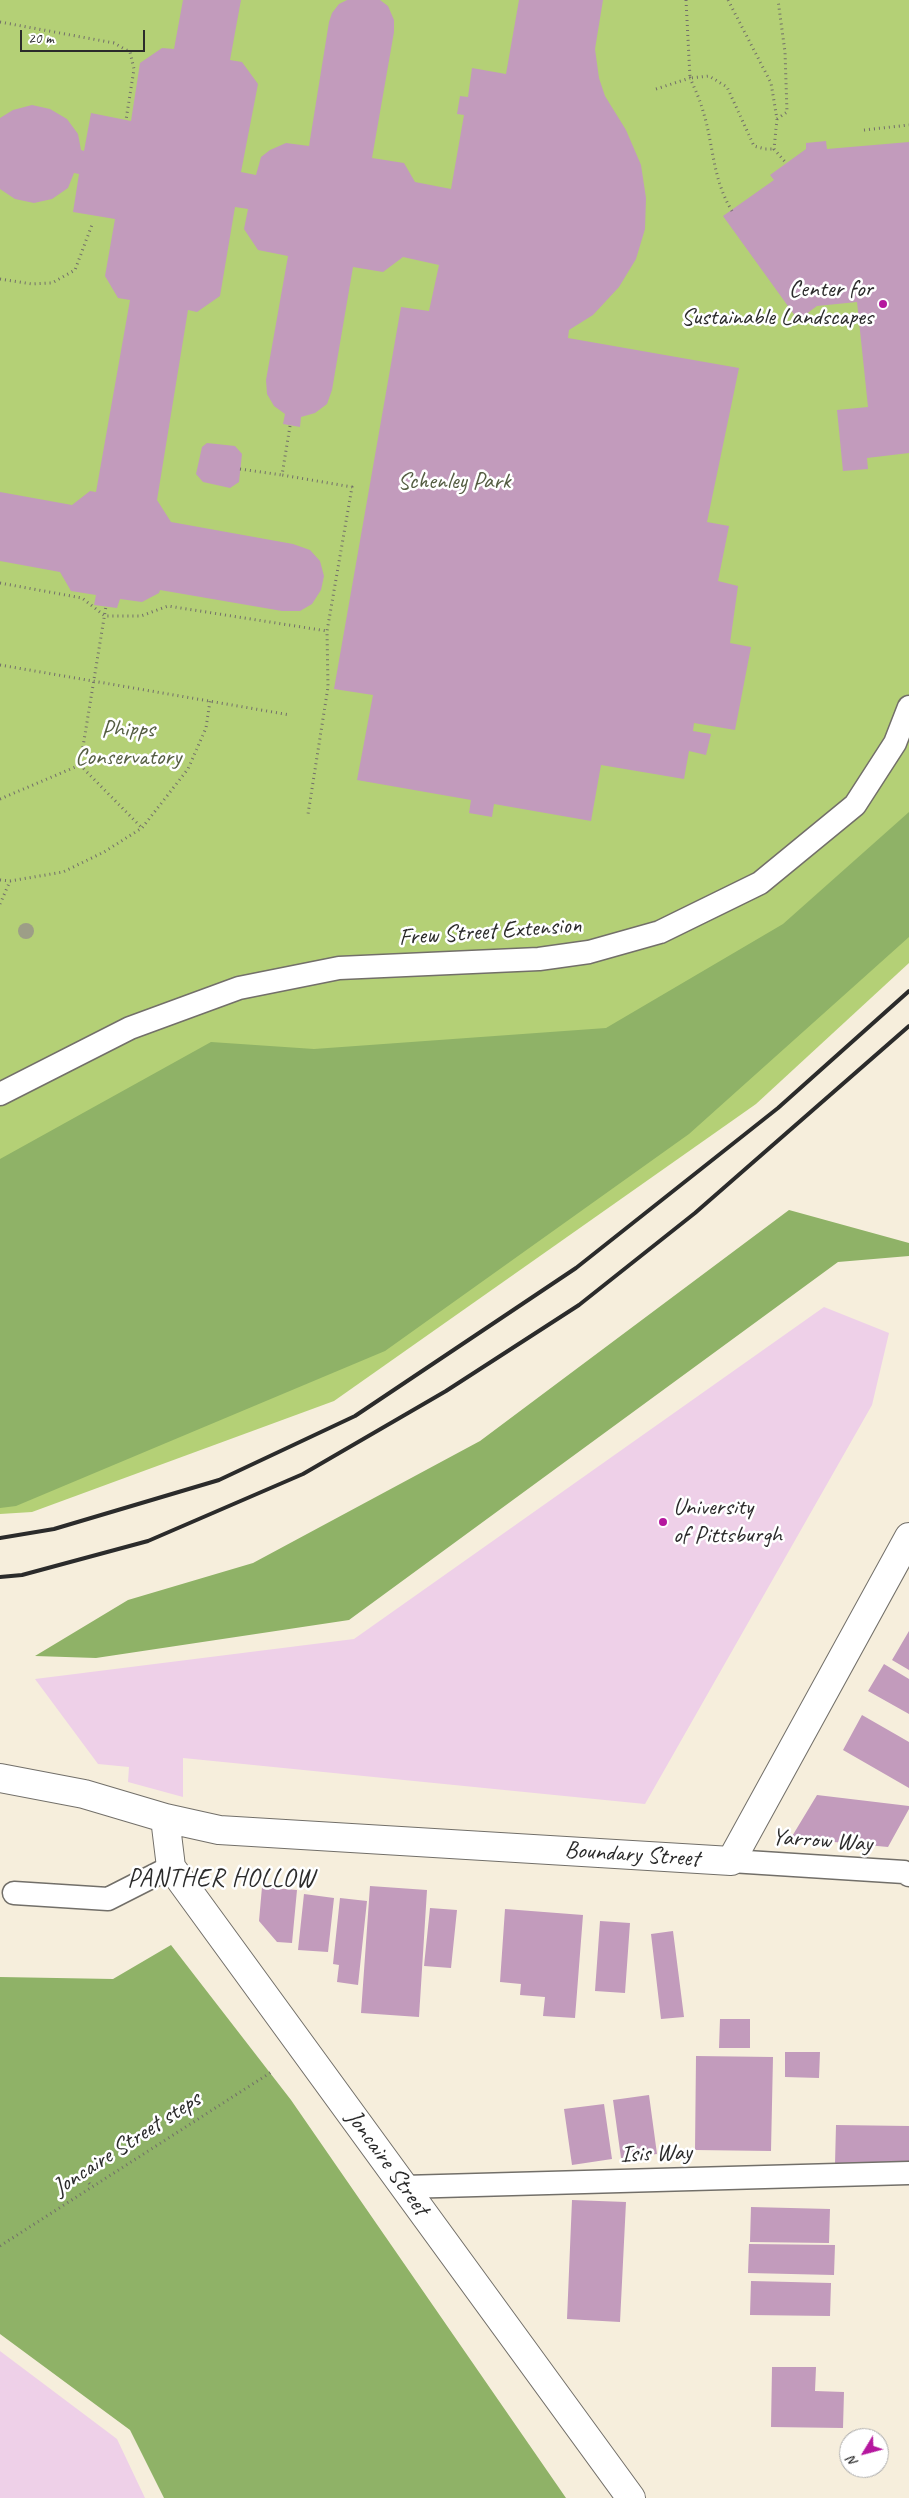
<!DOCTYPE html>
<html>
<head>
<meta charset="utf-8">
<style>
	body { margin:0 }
	#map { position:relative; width:909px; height:2498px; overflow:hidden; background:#f6eedc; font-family:Caveat,sans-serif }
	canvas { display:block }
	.north { position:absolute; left:839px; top:2428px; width:50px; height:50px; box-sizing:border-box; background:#fff; border:1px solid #aaa; border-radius:50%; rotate:233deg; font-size:14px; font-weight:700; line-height:20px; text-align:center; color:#2b2b2b }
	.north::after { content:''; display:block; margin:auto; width:18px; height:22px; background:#b5179e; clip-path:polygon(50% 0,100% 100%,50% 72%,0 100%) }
	.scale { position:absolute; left:20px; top:30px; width:125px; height:22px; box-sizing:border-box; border:2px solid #2b2b2b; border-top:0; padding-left:6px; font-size:15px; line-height:18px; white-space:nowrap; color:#2b2b2b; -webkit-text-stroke:4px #fff; paint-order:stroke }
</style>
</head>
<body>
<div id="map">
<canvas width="909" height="2498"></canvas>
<div class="north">N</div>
<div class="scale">20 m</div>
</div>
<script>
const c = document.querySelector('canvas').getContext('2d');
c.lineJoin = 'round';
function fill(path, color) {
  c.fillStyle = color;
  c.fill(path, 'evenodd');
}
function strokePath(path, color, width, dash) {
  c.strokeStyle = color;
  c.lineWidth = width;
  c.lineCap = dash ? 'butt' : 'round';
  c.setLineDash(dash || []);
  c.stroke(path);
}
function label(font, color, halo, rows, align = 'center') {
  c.font = font + ' Caveat,sans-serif';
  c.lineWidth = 5;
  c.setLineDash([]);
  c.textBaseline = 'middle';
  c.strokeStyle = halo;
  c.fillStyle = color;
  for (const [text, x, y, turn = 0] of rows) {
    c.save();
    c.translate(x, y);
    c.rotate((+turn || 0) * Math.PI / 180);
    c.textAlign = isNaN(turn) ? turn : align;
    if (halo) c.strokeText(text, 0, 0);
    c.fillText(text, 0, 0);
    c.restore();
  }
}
fill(new Path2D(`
	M824 1307 889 1333 872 1405 645 1804 183 1758V1797L128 1782 129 1767 98 1764 35 1679 354 1639Z
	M0 2351 117 2439 145 2498H0Z`), '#eed0e8');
fill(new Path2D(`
	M0 0H909V963L756 1104 334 1401 32 1512 0 1514Z`), '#b4d076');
fill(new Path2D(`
	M909 812V937L689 1134 385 1351 16 1506 0 1508V1159L211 1042 314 1049 606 1028 783 924Z
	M789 1210 909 1243V1256L838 1262 349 1620 96 1658 35 1656 128 1600 253 1563 480 1441Z
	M171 1945 291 2100 566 2498H164L130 2430 0 2334V1977L113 1979Z`), '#8fb267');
fill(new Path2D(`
	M183 0H241L230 60 242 62 258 84 241 172 256 175 261 157 270 150 286 143 309 146 329 22 332 13 339 4 347 0H380L388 6 394 20V32L372 158 404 163 415 182 451 189 464 115 457 114 460 96 468 97 472 68 506 74 519 0H603L595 49 599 78 605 96 626 130 641 165 646 198 645 229 636 259 619 287 593 315 569 330 568 338 739 368 707 522 729 526 718 581 738 586 730 643 751 647 735 730 694 723 693 731 711 734 706 755 689 751 684 779 601 765 591 821 494 804 492 817 469 813 471 800 357 780 373 695 334 689 401 307 429 311 439 265 403 257 383 272 353 267 332 390 327 404 315 413 301 417 300 427 283 424 285 414 274 406 267 394 266 380 288 256 258 250 244 229 248 209 235 207 220 296 197 312 188 310 157 500 171 522 293 544 310 550 320 561 324 576 321 590 312 604 300 611H282L160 590 159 593 142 602 120 599 117 608 94 605 96 595 71 591 60 572 0 561V492L72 505 90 491 96 492 130 300 118 298 105 276 115 219 73 212 79 174 74 173 68 188 52 199 34 203 15 199 0 189V118L13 110 32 105 50 109 67 119 78 134 81 150 84 151 91 113 131 121 140 63 162 48 174 49Z
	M826 141 827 149 909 142V453L867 458 868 469 843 471 837 410 868 407 857 302 817 306 798 320 723 216 774 180 770 175 806 149V143Z
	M207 443 235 446 242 454 239 482 230 488 203 482 196 474 202 447Z
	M909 1631V1670L892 1660Z
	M884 1664 909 1679V1714L868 1691Z
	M862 1715 909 1742V1788L843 1750Z
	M817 1795 909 1806V1809L888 1847 791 1838Z
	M370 1886 427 1890 419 2017 361 2013Z
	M262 1887 297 1890 292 1943 277 1942 259 1921Z
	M304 1894 334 1898 328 1952 298 1950Z
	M340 1898 367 1901 358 1985 337 1982 339 1965 333 1964Z
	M430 1908 457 1910 451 1968 424 1966Z
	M505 1909 583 1915 575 2018 543 2016 545 1997 520 1995 521 1984 500 1982Z
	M600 1921 630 1923 625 1993 595 1991Z
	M673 1931 684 2017 661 2019 651 1934Z
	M720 2019H750V2048H719Z
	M785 2052H820L819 2078 785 2077Z
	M696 2056 773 2057 771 2151 695 2150Z
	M649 2095 657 2154 621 2158 613 2100Z
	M604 2104 612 2159 572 2165 564 2109Z
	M836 2125 909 2126V2165L835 2164Z
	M572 2200 626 2202 620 2322 567 2319Z
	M751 2207 830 2209 829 2243 750 2242Z
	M749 2244 835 2245 834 2275 748 2273Z
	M751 2281 831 2283 830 2316 750 2315Z
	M772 2367H816L815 2391 844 2392 843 2428 771 2427Z`), '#c29bbc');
const service = new Path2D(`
	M0 1094 130 1028 239 988 339 968 539 959 589 952 660 932 760 883 855 805 895 743 909 707
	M731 1861 904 1872 909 1875
	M14 1893 108 1899 171 1867
	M404 2187 909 2173`);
const minor = new Path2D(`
	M0 1778 84 1794 165 1818 219 1830 731 1861 909 1537
	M165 1818 171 1867 631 2498`);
strokePath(service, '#726f69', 25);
strokePath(minor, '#726f69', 30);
strokePath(new Path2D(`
	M686 0 690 78 709 76 727 87 754 146 765 149H774
	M728 0 771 83 777 119 774 149 787 164
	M0 22 114 43 130 52 134 69 126 120
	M656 89 690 78C695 89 700 100 703 111 714 146 712 178 732 211
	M777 119 787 112 785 52 778 0
	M864 130 909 125
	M0 279 32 284 52 283 75 270 93 222
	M290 426 282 475 352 487 327 631 328 687 308 814
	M240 469 282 475
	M0 583 82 598 105 616H141L168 606 327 631
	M0 665 290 715
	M80 765 142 828
	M0 799 80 765 106 606
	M0 880 10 881 63 872 104 852 142 828 188 769 206 728 210 701
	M0 904 10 881
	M80 2171 92 2187
	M0 2246 273 2071`), '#726f69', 3, [1, 4]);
strokePath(service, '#fff', 22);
strokePath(minor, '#fff', 28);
strokePath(new Path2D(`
	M0 1538 54 1529 219 1480 355 1416 576 1268 778 1108 909 991
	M0 1577 22 1575 148 1541 303 1474 446 1391 579 1305 695 1213 909 1026`), '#2b2b2b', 4);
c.fillStyle = '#9d9e87';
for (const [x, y] of [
	[26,931]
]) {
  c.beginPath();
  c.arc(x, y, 8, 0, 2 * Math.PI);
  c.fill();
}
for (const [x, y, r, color] of [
	[883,304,5,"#b5179e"],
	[663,1522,5,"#b5179e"]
]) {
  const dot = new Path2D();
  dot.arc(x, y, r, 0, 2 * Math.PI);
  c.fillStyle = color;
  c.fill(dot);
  strokePath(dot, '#fff', 2);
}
label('24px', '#2b2b2b', '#fff', [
	["Center for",873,290],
	["Sustainable Landscapes",873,318],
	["University",673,1508,"left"],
	["of Pittsburgh",673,1536,"left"]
], 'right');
label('24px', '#545d42', '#fff', [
	["Schenley Park",454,482],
	["Phipps",128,730],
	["Conservatory",128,758]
]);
label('24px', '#2b2b2b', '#fff', [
	["Frew Street Extension",490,932,-4],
	["Yarrow Way",822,1841,4],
	["Boundary Street",632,1855,4],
	["Joncaire Street steps",127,2144,-33],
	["Isis Way",656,2154,-2],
	["Joncaire Street",387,2163,54]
]);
c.letterSpacing = '1px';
label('25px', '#2b2b2b', '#fff', [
	["PANTHER HOLLOW",221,1879]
]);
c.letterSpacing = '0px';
</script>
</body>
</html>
